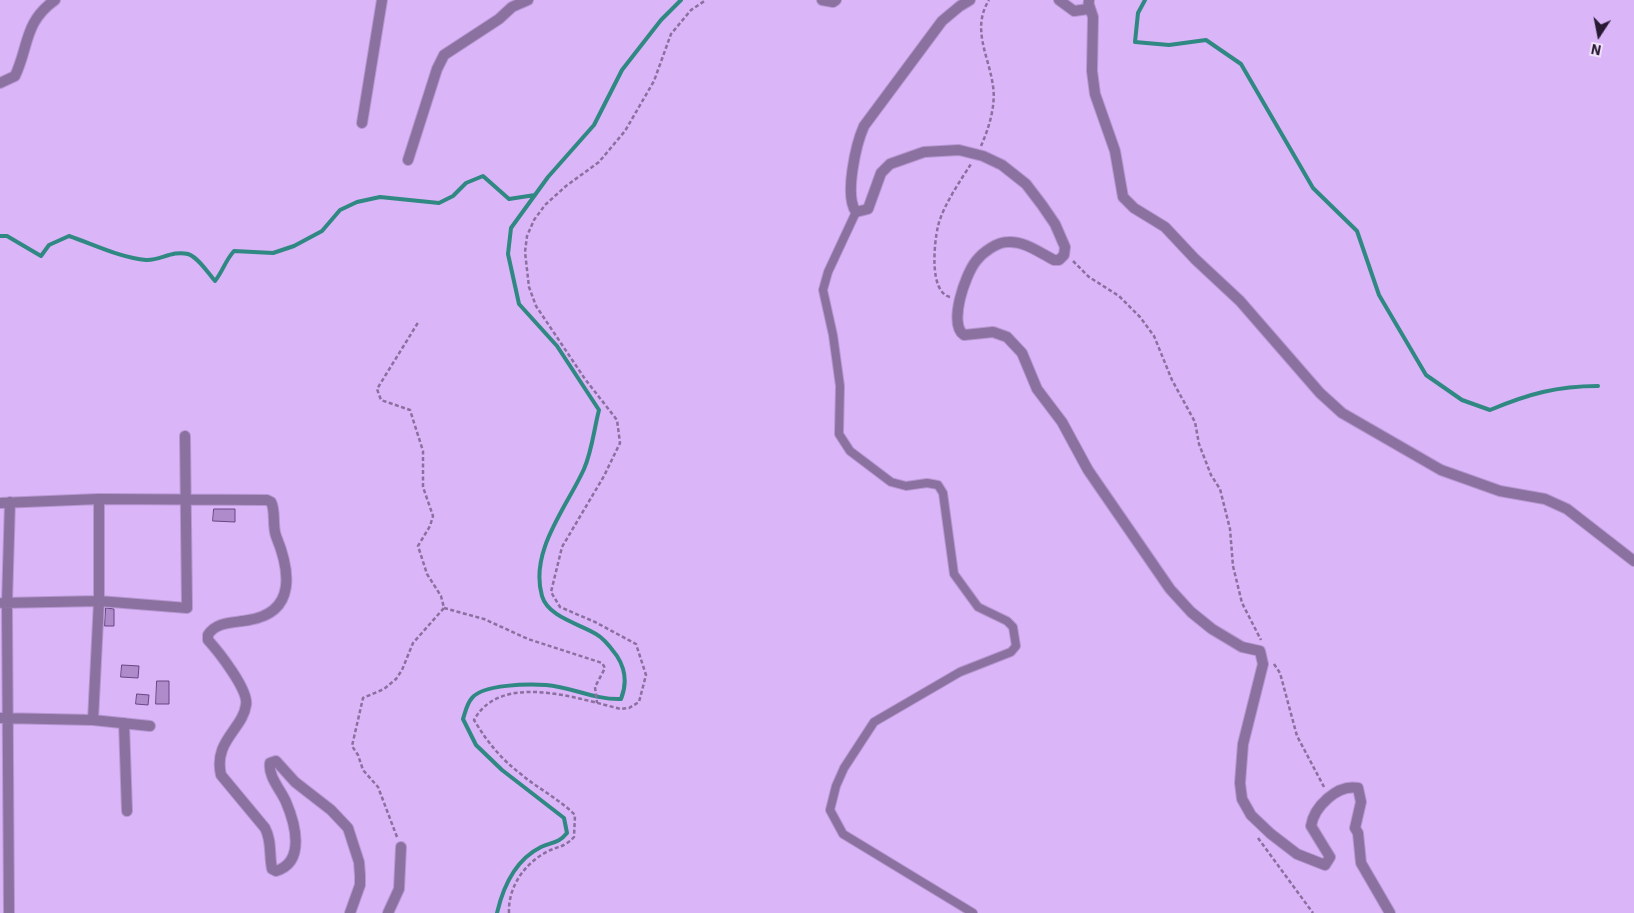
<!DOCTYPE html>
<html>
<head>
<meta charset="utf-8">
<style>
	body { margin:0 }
	#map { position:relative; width:1634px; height:913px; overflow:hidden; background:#dab5f8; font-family:"IBM Plex Sans",sans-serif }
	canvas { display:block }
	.north { position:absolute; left:1574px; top:10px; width:50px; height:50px; -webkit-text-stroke:4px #efe0fc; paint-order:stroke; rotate:191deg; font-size:14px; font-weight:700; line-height:20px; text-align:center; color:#291a34 }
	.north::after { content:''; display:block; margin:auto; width:18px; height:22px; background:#291a34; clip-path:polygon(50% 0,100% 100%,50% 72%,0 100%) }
</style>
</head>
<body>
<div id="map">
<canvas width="1634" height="913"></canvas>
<div class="north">N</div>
</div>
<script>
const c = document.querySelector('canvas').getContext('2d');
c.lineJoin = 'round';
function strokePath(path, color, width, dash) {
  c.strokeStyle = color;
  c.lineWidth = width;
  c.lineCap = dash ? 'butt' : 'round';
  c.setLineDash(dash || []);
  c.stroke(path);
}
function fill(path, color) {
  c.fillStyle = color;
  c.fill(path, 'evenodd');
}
strokePath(new Path2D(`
	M1145 0 1138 13 1135 42 1169 45 1206 40 1241 64 1313 188 1357 231 1379 295 1426 375 1462 400 1490 410C1528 394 1557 386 1598 386
	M0 236H7L41 256 49 245 69 236C93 244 121 258 146 260 160 261 172 250 188 254 198 257 208 273 215 281 223 271 225 261 234 251L273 253 294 246 322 231 340 210 357 202 380 197 439 203 453 196 466 183 483 176 509 199 535 195
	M497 913C503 887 515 860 541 847 552 842 559 843 567 833L564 818 502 770 476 745 463 719C465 713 467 703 472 698 483 684 529 684 546 685 572 687 595 700 621 699 627 684 626 670 617 656 611 648 605 639 596 634 580 624 548 617 542 596 529 551 567 507 584 469 592 451 594 429 599 410L557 346 519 304 508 254 511 228 548 177 594 125 622 70 661 20 681 0`), '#2f8882', 4);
const building = new Path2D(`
	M214 509H235V522L213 521Z
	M106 608 114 609V626H105Z
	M122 665 139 666 138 678 121 677Z
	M157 681H169V704H156Z
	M137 694 149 695 148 705 136 704Z`);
fill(building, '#af8bcc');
strokePath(building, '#684681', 1);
const lane = new Path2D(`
	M856 212 828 272 823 290 833 335 840 386 839 434 850 451 891 482 906 486 927 483 938 485 943 493 954 574 978 607 1007 621 1013 627 1016 646 1011 652 960 672 874 722 844 768 836 786 830 810 843 834 973 913`);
const street = new Path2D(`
	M822 0 833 2 836 0
	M970 0 960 6 942 21 864 126C856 144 844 196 856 212L868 209 881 173 890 164 924 152 959 150 983 156 1002 165 1026 184 1042 205 1055 224 1065 247 1064 255 1059 260H1054C1040 253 1025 241 1008 242 997 242 983 252 976 261 965 275 948 324 964 335L993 332 1007 337 1022 353 1037 389 1062 422 1088 470 1170 589 1191 612 1212 629 1242 647 1260 651 1263 664 1243 744 1240 783 1242 799 1251 815 1271 834 1297 854 1325 865 1330 857 1311 826C1314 807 1337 784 1358 788L1361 802 1355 828 1358 833 1361 863 1390 913
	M1059 0 1074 11 1088 9 1089 0
	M1089 5 1093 17 1092 71 1095 94 1115 151 1123 197 1134 208 1165 227 1195 259 1240 301 1320 393 1342 413 1441 470 1500 491 1545 499 1567 509 1634 561
	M0 83 15 76C29 46 24 22 55 0
	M362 123 382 0
	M408 160 437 69 444 55 499 19 512 7 528 0
	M0 503 99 499 267 500 271 502C276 511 272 525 276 536 290 570 297 612 249 620 235 623 216 621 208 635V640C218 651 249 690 246 705 243 729 213 741 221 775L265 828C272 841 269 855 272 869L276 871C306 862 295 823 286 802 281 790 268 777 270 763L276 761 295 782 331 810 348 828 359 862 360 875V885L350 913
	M2 603 99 601 187 608 185 436
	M0 718 93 720 150 726
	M93 720 99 601V499
	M124 723 127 811
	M9 913 7 603 10 502
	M388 913 399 889 401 847`);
strokePath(lane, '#b796d1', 10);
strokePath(street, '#b796d1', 12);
strokePath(new Path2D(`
	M981 146C989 128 996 105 993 86 989 56 971 29 989 0
	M1073 261 1089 277 1119 296 1140 317 1154 336 1172 380 1195 422 1199 444 1211 475 1220 489 1230 529 1233 566 1242 603 1261 640
	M950 297C929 292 934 244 938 226 943 206 960 181 971 164
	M444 608 484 619 528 639 602 663 605 668 595 687 597 703
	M1274 664 1280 673 1297 736 1324 787
	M397 837 378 787 363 770 358 755 352 746 363 698 384 689 396 679 402 670 413 643 444 608 441 596 427 574 418 546 430 526 433 516 423 487V451L410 410 381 400 377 389 419 321
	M1258 838 1313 913
	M509 913C508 888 523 866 543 854 555 846 563 849 574 837L575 815C559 799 539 789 522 775 501 759 488 743 474 720 501 671 579 699 621 709L629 708 639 702 646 675 636 644 595 622 560 607 551 592 562 547 604 476 620 443 617 420 585 379 536 306 529 287 525 252 527 236 534 220 545 205 566 186 599 162 625 131 654 81 671 34 691 10 706 0`), '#8a6f9f', 2.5, [4, 2.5]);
strokePath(lane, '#8a719f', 8);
strokePath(street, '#8a719f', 10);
</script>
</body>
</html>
